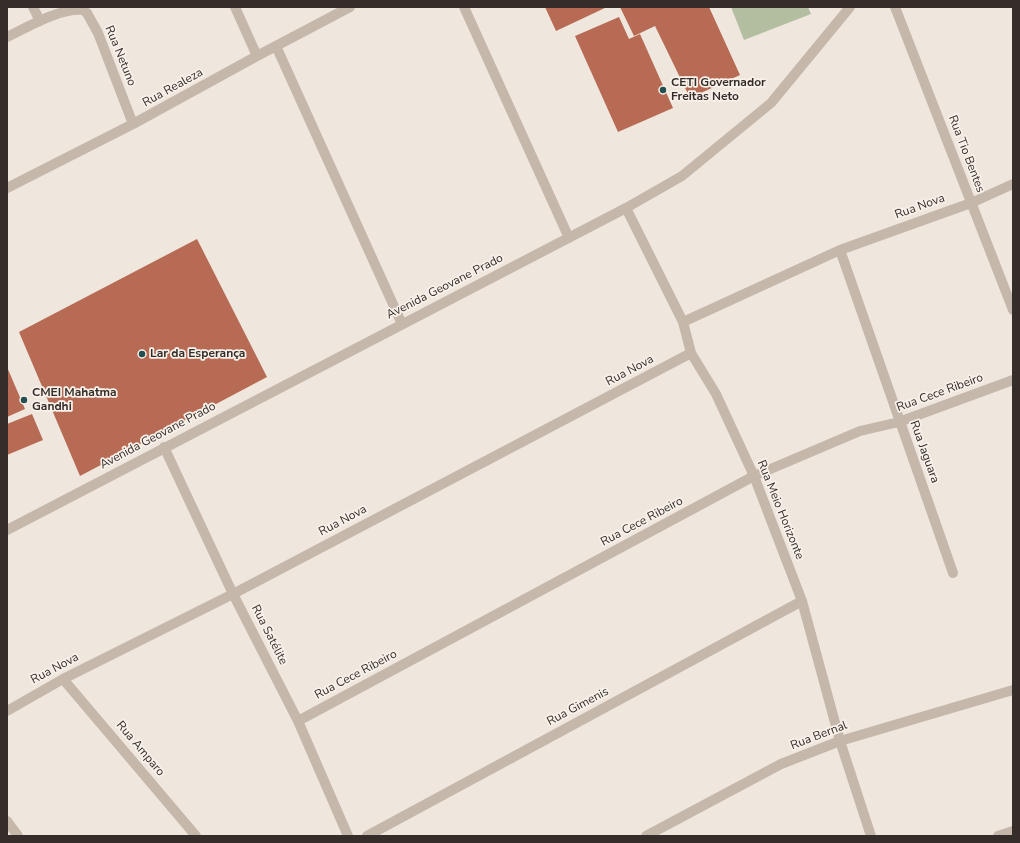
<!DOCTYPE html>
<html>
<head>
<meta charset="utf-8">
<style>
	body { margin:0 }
	#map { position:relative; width:1020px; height:843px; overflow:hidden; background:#efe7de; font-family:"Nunito Sans",sans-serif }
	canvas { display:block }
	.frame { position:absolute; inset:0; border:8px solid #352d29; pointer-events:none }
</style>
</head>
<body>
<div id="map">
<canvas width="1020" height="843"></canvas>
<div class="frame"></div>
</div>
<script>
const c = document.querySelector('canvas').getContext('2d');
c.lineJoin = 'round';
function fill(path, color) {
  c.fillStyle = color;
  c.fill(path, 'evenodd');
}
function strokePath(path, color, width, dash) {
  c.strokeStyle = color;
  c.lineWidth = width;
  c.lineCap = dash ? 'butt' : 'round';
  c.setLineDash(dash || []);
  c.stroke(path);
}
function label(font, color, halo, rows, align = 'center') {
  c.font = font + ' "Nunito Sans",sans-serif';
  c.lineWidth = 3.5;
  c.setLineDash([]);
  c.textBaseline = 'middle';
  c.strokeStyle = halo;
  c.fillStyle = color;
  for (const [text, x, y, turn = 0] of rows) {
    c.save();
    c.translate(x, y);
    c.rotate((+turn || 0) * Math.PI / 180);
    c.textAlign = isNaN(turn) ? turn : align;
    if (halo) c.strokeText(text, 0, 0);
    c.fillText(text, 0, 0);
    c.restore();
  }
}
fill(new Path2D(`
	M731 7H808L811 14 744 40Z`), '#b3bda0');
fill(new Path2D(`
	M545 7H607L556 31Z
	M620 7H709L740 75 690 98 655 26 634 36Z
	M619 17 629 39 640 34 673 108 618 132 575 36Z
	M197 239 267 377 80 476 19 332Z
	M7 367 25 409 7 417Z
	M32 414 43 440 7 455V424Z`), '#b76a54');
strokePath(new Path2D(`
	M33 7 40 21
	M235 7 257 56
	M464 7 569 238
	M895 7 1013 310
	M7 37C28 27 59 8 83 10L87 13 98 33 133 124
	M276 46 402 324
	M7 188 133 124 257 56 350 7
	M626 208 683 322 691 353 716 394 754 476 802 601 840 741 871 836
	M840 250 953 573
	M683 322 840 250 971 203 1013 184
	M164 447 233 594 298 721 348 836
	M7 530 626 208 682 176 771 103 850 7
	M63 679 196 836
	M7 711 63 679 233 594 691 353
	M298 721 754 476 860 431 899 422 1013 380
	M7 821 18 836
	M367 836 802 601
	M646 836 781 764 840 741 1013 690
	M998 836 1013 831`), '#c6b7ab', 10);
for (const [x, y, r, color] of [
	[663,90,4,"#244f51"],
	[142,354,4,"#244f51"],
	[24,400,4,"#244f51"]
]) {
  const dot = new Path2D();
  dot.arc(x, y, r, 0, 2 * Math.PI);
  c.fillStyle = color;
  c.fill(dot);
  strokePath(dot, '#f7f1ea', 1.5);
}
label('12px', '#352d29', '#f7f1ea', [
	["Rua Netuno",120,56,68],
	["Rua Realeza",173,88,-29],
	["Rua Tio Bentes",966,154,69],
	["Rua Nova",920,207,-20],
	["Avenida Geovane Prado",445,287,-27],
	["Rua Nova",630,371,-28],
	["Rua Cece Ribeiro",940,393,-20],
	["Avenida Geovane Prado",158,436,-28],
	["Rua Jaguara",924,452,70],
	["Rua Meio Horizonte",780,510,68],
	["Rua Nova",343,521,-28],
	["Rua Cece Ribeiro",642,522,-28],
	["Rua Satélite",269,635,63],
	["Rua Nova",55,669,-28],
	["Rua Cece Ribeiro",356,675,-28],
	["Rua Gimenis",578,707,-28],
	["Rua Bernal",819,736,-21],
	["Rua Amparo",140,749,50]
]);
label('bold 12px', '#352d29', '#f7f1ea', [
	["CETI Governador",671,83],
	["Freitas Neto",671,97],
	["Lar da Esperança",150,354],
	["CMEI Mahatma",32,393],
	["Gandhi",32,407]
], 'left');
</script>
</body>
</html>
